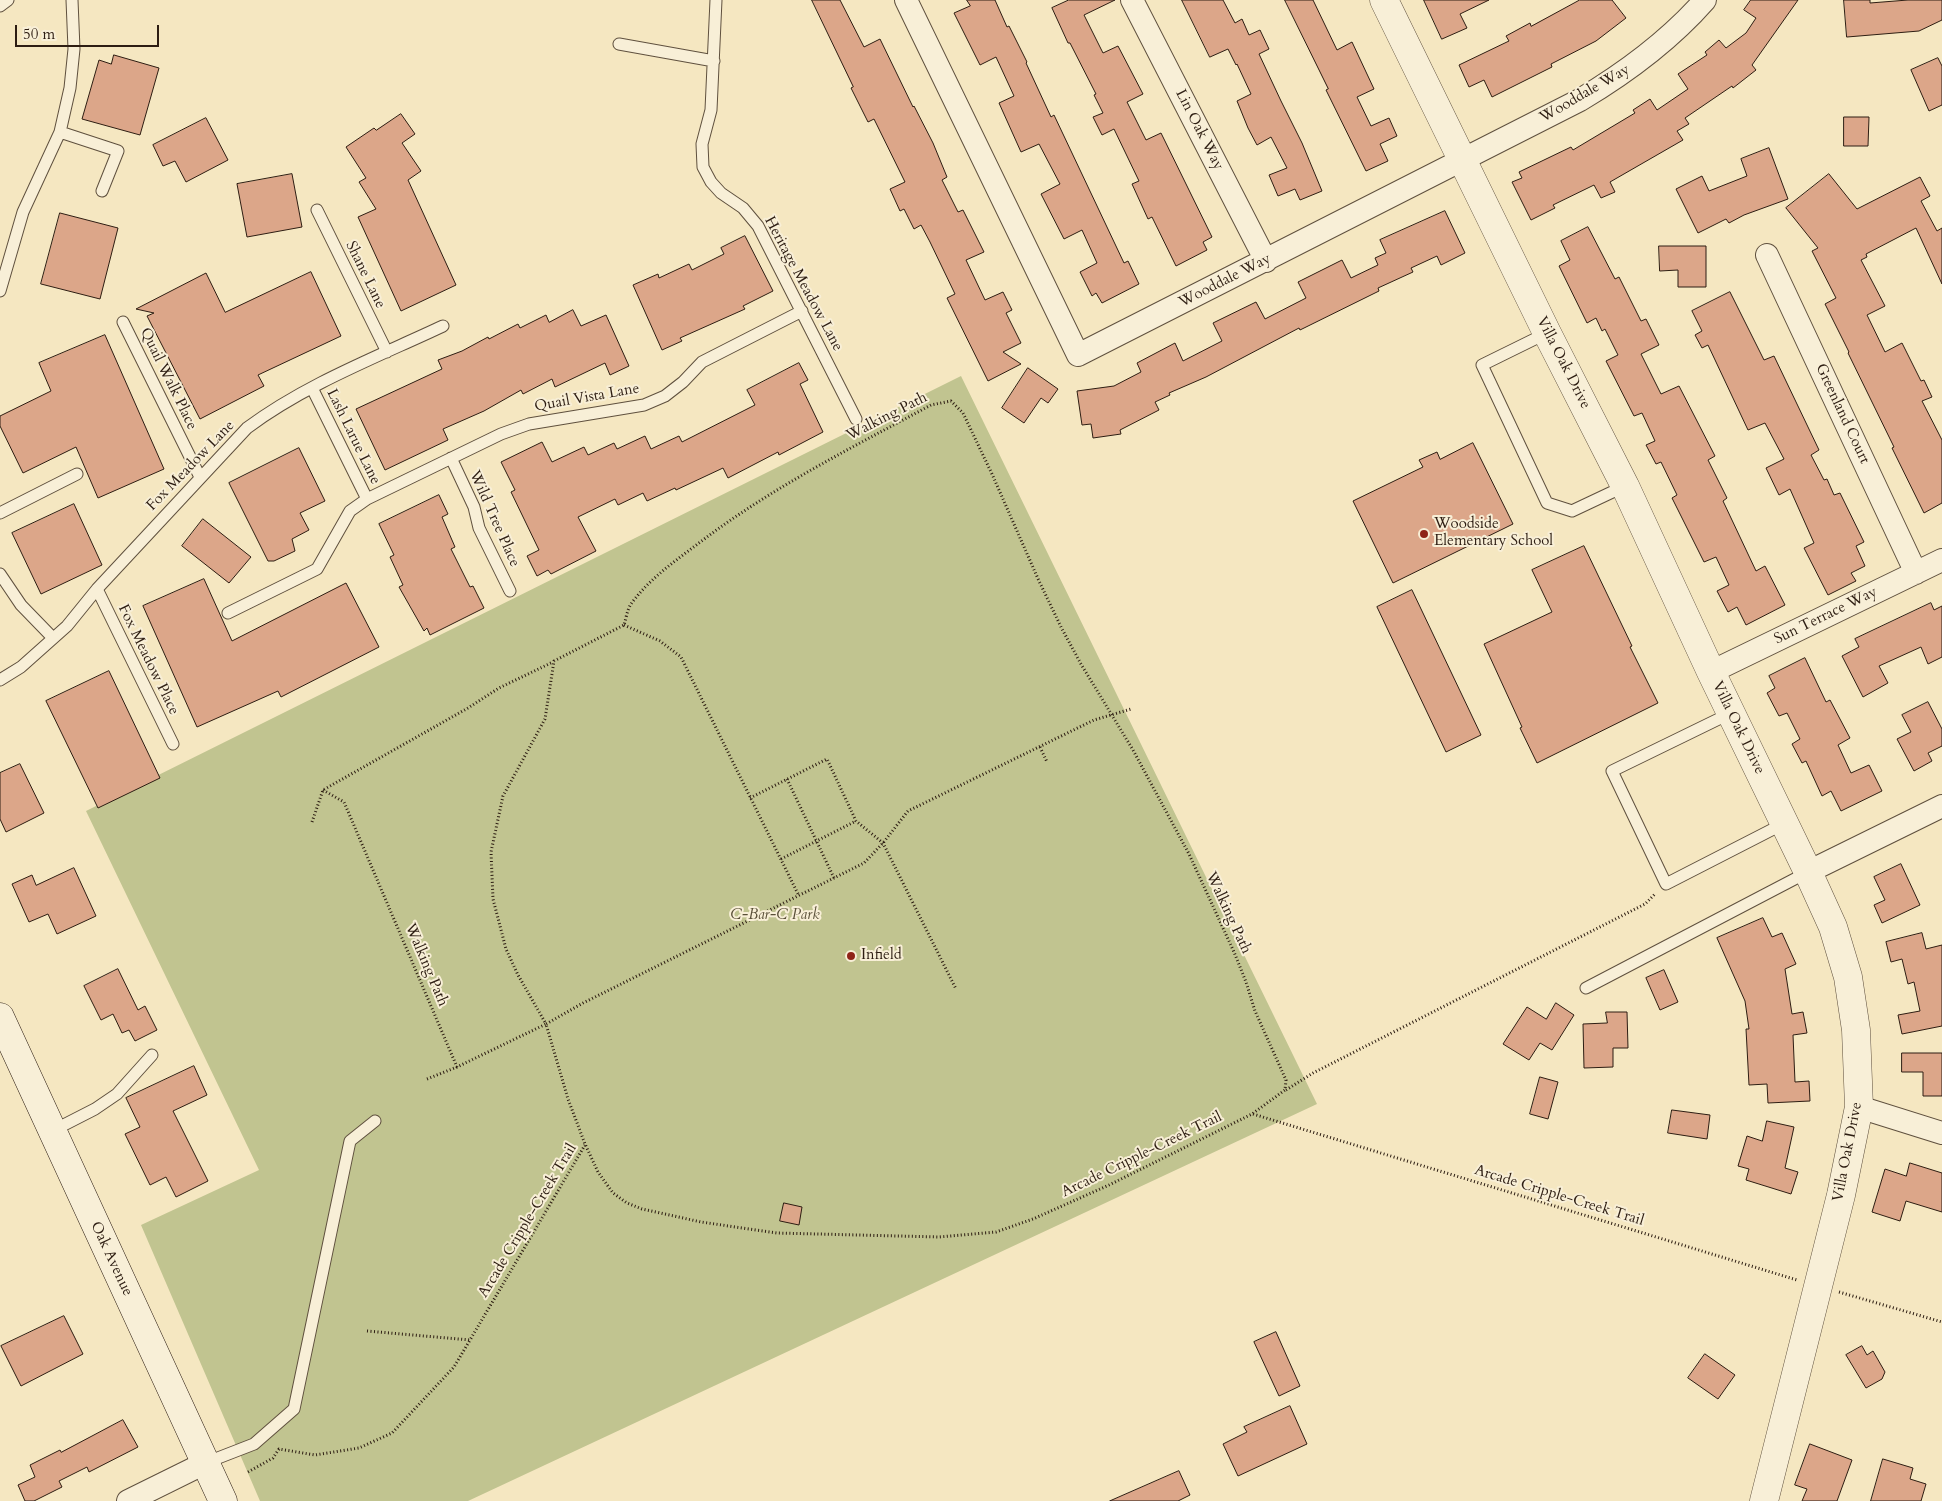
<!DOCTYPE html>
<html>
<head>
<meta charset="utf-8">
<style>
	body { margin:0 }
	#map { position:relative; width:1942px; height:1501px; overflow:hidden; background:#f5e7c1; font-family:Cardo,serif }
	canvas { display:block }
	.scale { position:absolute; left:15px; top:25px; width:144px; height:22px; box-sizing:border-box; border:2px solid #2d1d12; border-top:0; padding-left:6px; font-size:15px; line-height:18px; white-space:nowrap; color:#2d1d12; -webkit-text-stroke:4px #f8efd7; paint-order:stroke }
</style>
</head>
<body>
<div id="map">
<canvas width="1942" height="1501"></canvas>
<div class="scale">50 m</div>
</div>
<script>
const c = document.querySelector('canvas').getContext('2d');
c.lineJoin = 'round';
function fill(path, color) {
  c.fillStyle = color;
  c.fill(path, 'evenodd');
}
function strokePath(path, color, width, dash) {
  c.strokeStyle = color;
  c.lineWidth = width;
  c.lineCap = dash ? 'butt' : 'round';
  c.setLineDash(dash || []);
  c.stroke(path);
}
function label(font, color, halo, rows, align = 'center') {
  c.font = font + ' Cardo,serif';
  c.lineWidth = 4;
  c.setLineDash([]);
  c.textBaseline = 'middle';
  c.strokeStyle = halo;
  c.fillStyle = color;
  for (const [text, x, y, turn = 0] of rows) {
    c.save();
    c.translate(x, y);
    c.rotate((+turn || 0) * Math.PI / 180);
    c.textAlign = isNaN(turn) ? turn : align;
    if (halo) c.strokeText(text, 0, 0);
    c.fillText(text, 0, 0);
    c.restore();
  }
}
fill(new Path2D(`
	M961 376 1317 1104 468 1501H260L141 1225 259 1170 86 811Z`), '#c1c490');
const building = new Path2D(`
	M812 0H840L864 47 880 39 913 107 914 106 933 143 947 177 942 180 958 212 963 210 984 252 966 260 985 300 1003 292 1012 310 1006 313 1021 343 1003 352 1021 364 988 381 947 298 955 294 930 242 921 225 914 229 904 209 900 211 890 189 905 182 874 119 868 122 851 88 853 87Z
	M967 0H995L1007 27 1009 26 1027 62 1026 63 1051 117 1054 115 1124 263 1128 261 1139 284 1102 303 1096 293 1092 296 1080 272 1097 263 1082 230 1064 239 1041 194 1060 184 1039 144 1021 152 999 103 1014 96 996 57 980 65 954 13 970 6Z
	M1069 0H1115L1084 15 1103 53 1118 46 1143 94 1127 102 1146 140 1161 133 1212 237 1203 242 1207 250 1176 266 1152 217 1148 219 1132 184 1139 181 1114 129 1102 135 1093 117 1103 113 1094 95 1096 94 1070 43H1068L1052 8Z
	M1182 0H1223L1235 23 1242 19 1249 35 1260 30 1269 49 1259 54 1281 101 1302 143 1322 191 1300 200 1295 189 1278 196 1269 175 1287 168 1271 137 1257 145 1248 128 1237 101 1251 94 1237 64 1236 65 1228 49 1210 57Z
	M1285 0H1313L1337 50 1352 42 1374 89 1357 97 1371 126 1389 118 1397 136 1380 144 1388 161 1366 171 1326 90 1328 89Z
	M1424 0H1489L1460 14 1467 28 1442 39Z
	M1580 0H1612L1626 18 1596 41 1551 64 1552 67 1492 97 1484 80 1469 87 1459 65 1509 41 1506 36 1530 23 1531 26Z
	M1751 0H1798L1752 65 1756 70 1733 88 1732 86 1685 118 1689 124 1677 131 1683 140 1610 182 1615 192 1601 198 1594 185 1553 205 1555 208 1531 220 1512 182 1522 178 1519 172 1571 147 1573 150 1635 113 1633 110 1650 99 1657 110 1688 89 1678 74 1707 55 1705 52 1719 40 1726 48 1746 33 1756 18 1744 10Z
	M1844 0H1870V3L1908 0H1942V20L1919 31 1847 37Z
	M114 55 159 68 140 135 82 119 99 60 111 64Z
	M1938 58 1942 66V105L1929 111 1911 70Z
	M401 114 415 134 402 143 421 171 408 180 456 285 401 311 358 217 376 209 359 182 366 178 346 147 374 128 376 130Z
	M1844 117H1869L1868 146H1844Z
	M206 118 228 160 186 182 175 161 163 166 153 145Z
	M1769 148 1788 199 1744 215 1729 223 1726 219 1698 233 1676 189 1702 176 1709 191 1747 176 1741 159Z
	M292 174 302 227 247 237 237 184Z
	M1829 174 1857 209 1920 177 1930 196 1921 201 1937 231 1942 228V284L1916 228 1866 254 1867 257 1861 260 1885 306 1867 315 1885 352 1902 343 1921 381 1924 380 1932 397 1922 401 1942 440V503L1924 513 1892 448 1894 447 1848 353 1849 352 1825 304 1836 298 1812 251 1818 248 1786 208Z
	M1445 211 1465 253 1441 265 1437 256 1411 268 1413 272 1378 288 1379 291 1300 330 1299 328 1206 377 1169 393 1170 395 1155 402 1159 410 1120 430 1121 434 1093 438 1091 424 1082 425 1077 391 1114 386 1141 372 1137 363 1175 343 1183 361 1222 341 1213 323 1256 302 1265 319 1306 298 1298 282 1342 260 1351 278 1378 265 1375 258 1386 253 1380 240Z
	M60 213 118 228 100 299 41 284Z
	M1588 227 1615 279 1619 277 1641 321 1646 319 1659 345 1641 354 1661 394 1679 386 1715 456 1708 460 1727 498 1723 501 1756 571 1765 566 1785 605 1746 625 1737 607 1728 612 1717 591 1729 585 1716 557 1704 562 1672 498 1677 495 1661 462 1656 464 1646 445 1655 441 1642 413 1634 416 1606 361 1618 355 1605 329 1602 331 1596 318 1587 323 1559 266 1570 260 1561 241Z
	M745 236 773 291 743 306 745 309 680 338 682 341 662 350 633 285 658 274 659 278 689 264 692 270 724 254 721 248Z
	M1659 246H1706V287H1678V270L1660 271Z
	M311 272 341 336 258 375 264 386 200 419 147 316 154 313 136 309 206 273 225 312Z
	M1730 292 1764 360 1774 356 1819 450 1811 455 1824 480 1827 479 1834 495 1840 493 1864 542 1856 546 1865 566 1851 573 1856 581 1828 595 1804 548 1814 543 1790 489 1779 495 1766 468 1784 459 1765 423 1748 430 1708 345 1702 348 1695 335 1702 331 1692 311Z
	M573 310 581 326 606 315 629 366 610 375 605 363 555 387 552 379 523 394 521 390 484 411 443 429 448 440 385 470 356 409 442 369 438 360 462 351 488 337 489 339 518 324 520 328 546 315 549 322Z
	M105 335 164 469 98 498 76 447 23 473 0 426V416L51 391 39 363Z
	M799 363 808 380 800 384 823 432 779 455 778 452 728 478 723 468 676 490 675 488 647 501 643 493 618 505 615 499 578 517 596 551 551 574 548 570 537 576 527 556 539 550 511 492 515 490 501 462 542 442 552 462 584 447 588 455 614 443 617 449 645 436 651 449 679 436 682 442 755 405 747 390Z
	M1028 368 1058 389 1048 403 1041 398 1024 423 1002 408Z
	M1473 443 1513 524 1393 583 1353 501 1423 467 1419 460 1437 452 1440 459Z
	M299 448 325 501 300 513 309 530 292 539 295 551 274 561H268L229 483Z
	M439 495 448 514 442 517 455 547 451 549 470 587 473 586 484 608 430 635 427 628 424 631 399 587 403 585 390 557 394 555 379 524Z
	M74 504 102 565 41 594 12 533Z
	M203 519 251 557 229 583 182 546Z
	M1584 546 1632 646 1630 647 1658 703 1537 763 1520 728 1522 727 1484 644 1552 612 1532 570Z
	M204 579 232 641 346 583 379 647 281 697 278 691 197 727 143 606Z
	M1412 590 1481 735 1446 752 1377 607Z
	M1931 603 1934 610 1942 606V657L1928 664 1921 647 1879 666 1888 683 1863 697 1842 656 1859 647 1855 639Z
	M1805 658 1826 702 1830 700 1850 738 1838 745 1851 773 1869 765 1882 791 1841 811 1831 791 1822 796 1806 761 1802 763 1792 744 1800 739 1787 713 1779 716 1767 693 1775 688 1769 676Z
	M109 671 160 778 98 808 46 701Z
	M1928 702 1942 729V746L1928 753 1932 761 1914 771 1897 739 1911 732 1902 715Z
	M20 764 44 813 6 832 0 819V773Z
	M1901 864 1920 905 1882 923 1874 905 1885 900 1874 877Z
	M74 868 96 916 57 934 48 914 29 922 12 884 32 875 36 885Z
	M1763 918 1772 937 1782 933 1796 964 1785 969 1792 1014 1803 1012 1807 1033 1793 1035 1795 1082 1809 1081 1810 1101 1768 1103 1767 1084 1749 1085 1746 1029H1749L1745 1001 1717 938Z
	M1922 933 1926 949 1942 945V1026L1902 1034 1898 1015 1920 1011 1914 982 1908 984 1902 959 1891 962 1886 942Z
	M118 969 138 1010 145 1006 157 1030 135 1041 129 1030 122 1033 113 1014 101 1020 84 986Z
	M1664 970 1678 1002 1660 1010 1646 978Z
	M1556 1003 1574 1015 1552 1050 1540 1043 1529 1060 1503 1044 1527 1007 1546 1019Z
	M1606 1012H1627L1628 1048H1613V1067L1584 1068 1583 1024 1607 1023Z
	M1902 1053H1942V1096H1923V1072H1902Z
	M194 1066 207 1095 173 1111 208 1181 176 1197 166 1177 150 1185 125 1134 140 1127 126 1098Z
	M1540 1077 1558 1082 1548 1119 1530 1114Z
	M1672 1110 1710 1115 1707 1139 1668 1133Z
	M1767 1121 1794 1127 1785 1168 1798 1172 1791 1194 1746 1180 1749 1169 1738 1166 1747 1136 1762 1141Z
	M1910 1163 1942 1173V1212L1906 1201 1900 1221 1872 1212 1885 1169 1906 1176Z
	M784 1203 802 1207 799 1225 780 1221Z
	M64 1316 83 1354 21 1386 1 1346Z
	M1276 1332 1300 1386 1279 1396 1254 1342Z
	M1862 1346 1867 1355 1873 1351 1885 1372 1882 1379 1866 1388 1846 1355Z
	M1705 1354 1735 1375 1718 1399 1688 1378Z
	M1290 1406 1307 1444 1238 1476 1223 1444 1247 1432 1244 1427Z
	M123 1420 138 1447 89 1472 87 1467 59 1481 62 1487 34 1501H25L18 1485 35 1477 30 1465 60 1450 61 1452Z
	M1810 1444 1852 1460 1837 1501H1802L1807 1489 1795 1485Z
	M1883 1459 1913 1468 1910 1479 1926 1484 1921 1501H1871Z
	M1179 1471 1190 1495 1178 1501H1110Z`);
fill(building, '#dca689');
strokePath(building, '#2d1d12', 1);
const service = new Path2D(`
	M716 0 711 110 702 144 703 167 711 182 721 193 743 208 758 226 856 419
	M0 6 8 0
	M619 44 714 61
	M60 132 118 151 102 191
	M317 210 387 352
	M0 291 23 212 60 132 70 88 74 49 72 0
	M123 322 200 477
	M1547 333 1482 365 1547 503 1572 511 1625 486
	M312 388 367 499
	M451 458 474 507 479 528 510 591
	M0 513 77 474
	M0 574 21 605 53 638
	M97 589 173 744
	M228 613 317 569 350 511 367 499 501 434 529 424 644 405 665 396 683 382 702 362 802 311
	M0 680 21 667 67 626 97 589 247 428C306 384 377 357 443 326
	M1731 713 1612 771 1666 884 1785 823
	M1586 988 1808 872
	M52 1131 95 1109 117 1094 152 1055
	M205 1463 254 1444 294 1409 350 1141 375 1121`);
const minor = new Path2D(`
	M906 0 1078 355 1580 100C1627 72 1669 41 1705 0
	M1132 0 1266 261
	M1767 255 1916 573
	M1711 672 1942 560
	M1808 872 1942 806
	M1859 1107 1942 1133
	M128 1501 205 1463`);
const tertiary = new Path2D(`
	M1384 0 1547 333 1625 486 1711 672 1808 872 1833 927 1848 977 1856 1030 1859 1107 1841 1195 1764 1501`);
const secondary = new Path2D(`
	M0 1017 223 1501`);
strokePath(service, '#5f503e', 13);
strokePath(minor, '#5f503e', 24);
strokePath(tertiary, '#5f503e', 29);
strokePath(secondary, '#2d1d12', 29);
strokePath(new Path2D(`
	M624 625 660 641 681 657 799 896
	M1040 747 1047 762
	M787 779 834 878
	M323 790 344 802 457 1067 546 1024 568 1099 585 1144 598 1172 613 1193 627 1203 642 1209 701 1222 777 1233 939 1237 996 1232 1033 1219 1109 1185 1252 1114 1285 1090 1286 1080 1255 1011 1246 982 1234 952 1189 854 1133 750 1081 664 1062 629 1039 581 992 474 963 413 951 401 931 405C851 448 771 488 699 543 675 561 649 579 631 604 627 610 626 619 624 625L554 661 545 719 503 796 491 852 493 899 506 949 518 975 546 1024 583 1003 864 863 883 843 908 811 1094 720 1131 709
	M750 798 827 759 856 821 883 843 956 989
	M312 822 323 790 468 708 499 688 553 662
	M781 859 856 821
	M427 1079 457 1067
	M1286 1090 1313 1073 1645 904 1655 894
	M1253 1114 1797 1280
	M1839 1292 1942 1322
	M367 1331 470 1340 585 1145
	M248 1472 273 1458 279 1449 315 1455 359 1448 392 1433 454 1367 470 1340`), '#2d1d12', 3, [1, 2.5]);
strokePath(service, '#f8efd7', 11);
strokePath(minor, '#f8efd7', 22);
strokePath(tertiary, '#f8efd7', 28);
strokePath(secondary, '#f8efd7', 28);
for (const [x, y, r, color] of [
	[1424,534,5,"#8f2418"],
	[851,956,5,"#8f2418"]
]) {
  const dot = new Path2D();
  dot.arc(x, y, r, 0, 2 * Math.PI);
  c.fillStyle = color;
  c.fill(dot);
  strokePath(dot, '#f8efd7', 2);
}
label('15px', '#2d1d12', '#f8efd7', [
	["Wooddale Way",1585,94,-30],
	["Lin Oak Way",1199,130,63],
	["Shane Lane",365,275,64],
	["Wooddale Way",1225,281,-27],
	["Heritage Meadow Lane",803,284,62],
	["Villa Oak Drive",1563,363,63],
	["Quail Walk Place",168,379,64],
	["Quail Vista Lane",587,398,-10],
	["Greenland Court",1842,414,65],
	["Walking Path",887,417,-27],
	["Lash Larue Lane",353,437,64],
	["Fox Meadow Lane",191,466,-46],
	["Wild Tree Place",494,519,66],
	["Sun Terrace Way",1826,616,-26],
	["Fox Meadow Place",148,660,64],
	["Villa Oak Drive",1738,728,64],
	["Walking Path",1228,913,65],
	["Walking Path",426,965,67],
	["Villa Oak Drive",1848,1152,-79],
	["Arcade Cripple-Creek Trail",1142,1155,-26],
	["Arcade Cripple-Creek Trail",1559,1196,17],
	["Arcade Cripple-Creek Trail",528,1221,-59],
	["Oak Avenue",111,1259,65]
]);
label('15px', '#2d1d12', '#f8efd7', [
	["Woodside",1434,525],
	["Elementary School",1434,542],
	["Infield",861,956]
], 'left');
label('italic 15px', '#594f38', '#f8efd7', [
	["C-Bar-C Park",775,916]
]);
</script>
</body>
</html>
